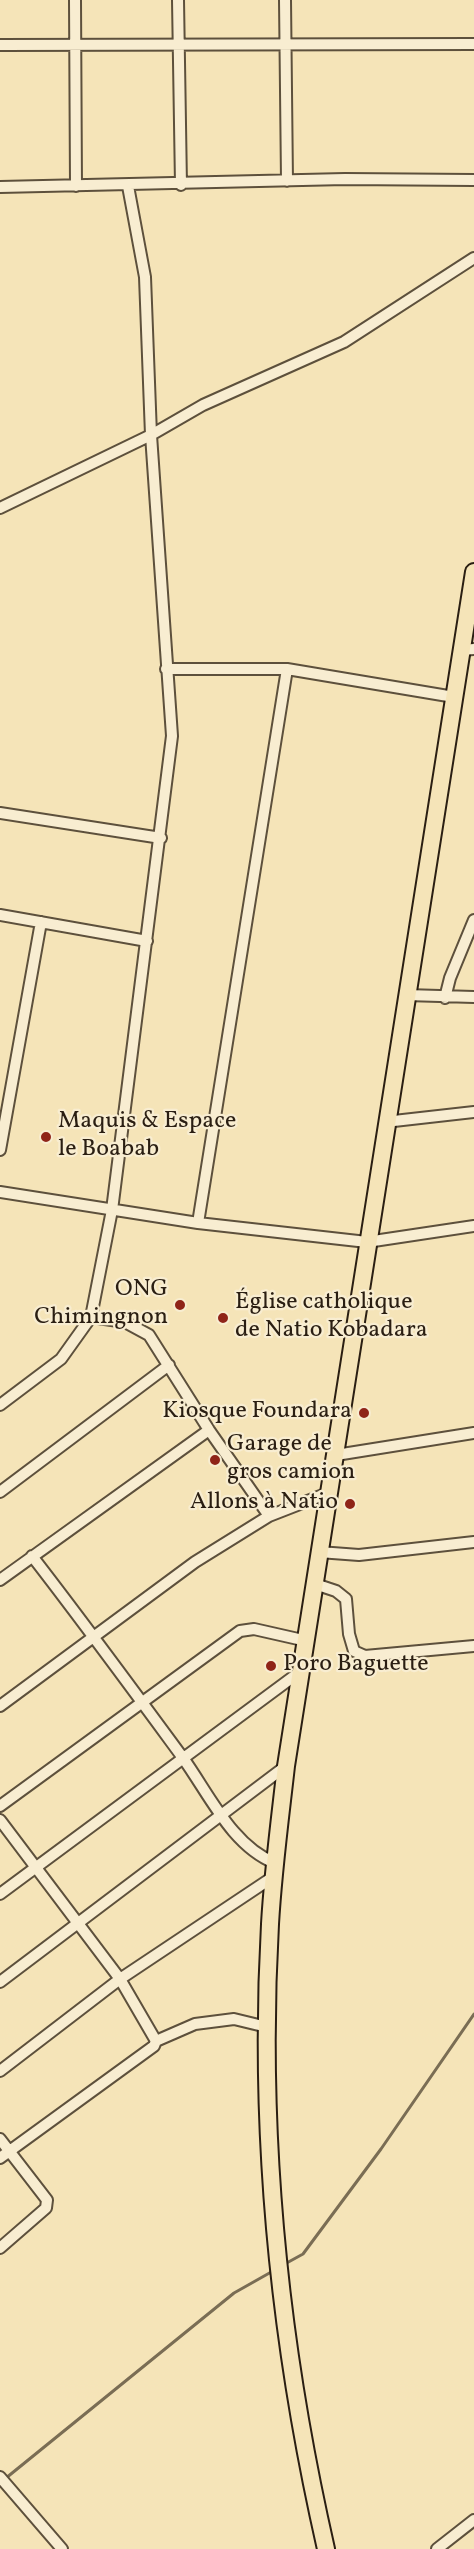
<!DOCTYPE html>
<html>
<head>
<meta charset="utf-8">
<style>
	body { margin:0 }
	canvas { display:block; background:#f5e4b8 }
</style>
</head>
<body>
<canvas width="474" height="2549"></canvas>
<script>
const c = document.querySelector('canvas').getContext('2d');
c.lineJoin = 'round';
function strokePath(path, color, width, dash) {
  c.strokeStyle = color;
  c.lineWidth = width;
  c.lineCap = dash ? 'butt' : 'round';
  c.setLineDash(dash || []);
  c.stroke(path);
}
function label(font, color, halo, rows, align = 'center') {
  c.font = font + ' Vollkorn,serif';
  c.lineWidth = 4.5;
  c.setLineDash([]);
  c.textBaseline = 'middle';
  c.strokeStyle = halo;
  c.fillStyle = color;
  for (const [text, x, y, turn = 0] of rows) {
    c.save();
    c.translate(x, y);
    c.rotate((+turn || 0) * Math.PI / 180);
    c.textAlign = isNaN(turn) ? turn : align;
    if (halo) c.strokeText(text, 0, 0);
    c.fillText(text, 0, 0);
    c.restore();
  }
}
strokePath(new Path2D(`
	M283 2265 303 2254 381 2149 474 2014
	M6 2478 234 2293 273 2271`), '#7a6d54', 3);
const minor = new Path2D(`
	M75 0 76 186
	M178 0 181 185
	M285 0 287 181
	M0 45 474 44
	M0 187 345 179 474 180
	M0 508 151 435 203 405 344 342 474 258
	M462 650 474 649
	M166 669H287L454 697
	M0 813 161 838
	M0 915 147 941
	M406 995 474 997
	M445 998 450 978 474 920
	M385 1122 474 1112
	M0 1150 41 922
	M0 1192 198 1223 367 1242 474 1226
	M198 1223 287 669
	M91 1317 125 1322 149 1335 209 1430 269 1516
	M0 1405 61 1359 91 1317 112 1210 172 736 151 435 145 277 128 186
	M336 1455 474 1433
	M0 1492 169 1365
	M319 1552 359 1555 474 1542
	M32 1556C84 1623 133 1690 183 1758 209 1794 232 1846 275 1863
	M0 1580 209 1430
	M315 1584 336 1591 346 1599 349 1634 354 1651 365 1656 474 1646
	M0 1706 195 1562 269 1516 328 1493
	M0 1806 240 1631 254 1629 307 1641
	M0 1820 120 1979 156 2041
	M0 1894 301 1671
	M0 1982 286 1766
	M0 2071 120 1979 273 1877
	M0 2139 47 2200 46 2208 0 2248
	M0 2158 154 2046 156 2041 195 2024 234 2019 267 2027
	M0 2477 62 2549
	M437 2549 474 2520`);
const primary = new Path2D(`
	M326 2549C279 2343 258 2135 270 1924 273 1871 280 1819 286 1766L474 572`);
strokePath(minor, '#5d503c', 14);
strokePath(primary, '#2a1e12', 20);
strokePath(minor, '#f8edd1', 10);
strokePath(primary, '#f5e4b8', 16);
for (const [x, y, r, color] of [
	[46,1137,6,"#8f2418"],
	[180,1305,6,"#8f2418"],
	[223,1318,6,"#8f2418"],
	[364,1413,6,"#8f2418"],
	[215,1460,6,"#8f2418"],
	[350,1504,6,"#8f2418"],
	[271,1666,6,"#8f2418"]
]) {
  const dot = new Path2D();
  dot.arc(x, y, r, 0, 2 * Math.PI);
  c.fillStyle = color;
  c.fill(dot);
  strokePath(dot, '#f8edd1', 2);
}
label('24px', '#2a1e12', '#f8edd1', [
	["Maquis & Espace",58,1123],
	["le Boabab",58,1151],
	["ONG",168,1291,"right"],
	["Chimingnon",168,1319,"right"],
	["Église catholique",235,1304],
	["de Natio Kobadara",235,1332],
	["Kiosque Foundara",352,1413,"right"],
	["Garage de",227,1446],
	["gros camion",227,1474],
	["Allons à Natio",338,1504,"right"],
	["Poro Baguette",283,1666]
], 'left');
</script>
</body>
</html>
